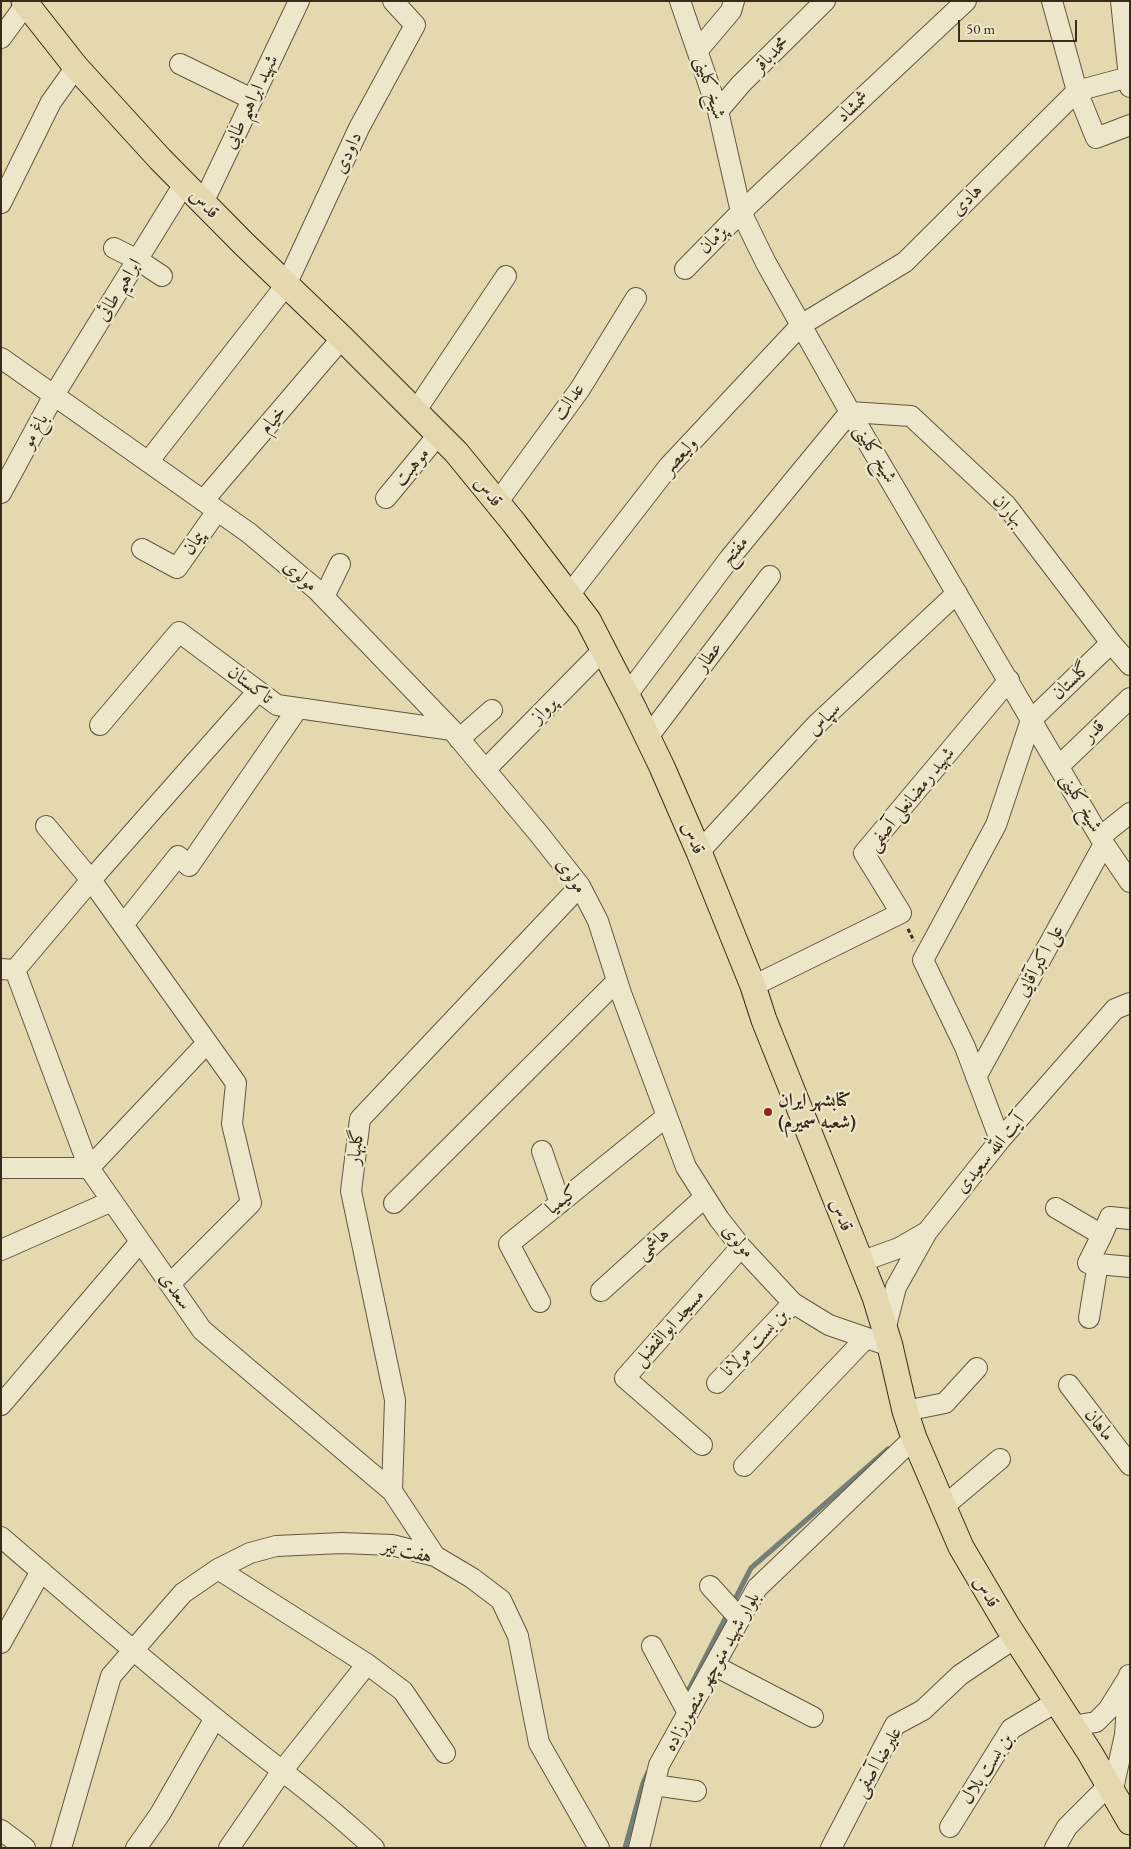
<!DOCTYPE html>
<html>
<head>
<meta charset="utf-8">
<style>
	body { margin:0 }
	#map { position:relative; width:1131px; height:1849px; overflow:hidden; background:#e4d9ae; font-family:"EB Garamond",serif }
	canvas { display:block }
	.frame { position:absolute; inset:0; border:2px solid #382b1b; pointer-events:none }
	.scale { position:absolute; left:958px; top:20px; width:119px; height:22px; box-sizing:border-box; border:2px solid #382b1b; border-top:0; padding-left:6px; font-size:15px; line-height:18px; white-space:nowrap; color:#382b1b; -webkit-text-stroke:4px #ede6ca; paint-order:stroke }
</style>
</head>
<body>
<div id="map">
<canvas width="1131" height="1849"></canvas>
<div class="frame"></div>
<div class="scale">50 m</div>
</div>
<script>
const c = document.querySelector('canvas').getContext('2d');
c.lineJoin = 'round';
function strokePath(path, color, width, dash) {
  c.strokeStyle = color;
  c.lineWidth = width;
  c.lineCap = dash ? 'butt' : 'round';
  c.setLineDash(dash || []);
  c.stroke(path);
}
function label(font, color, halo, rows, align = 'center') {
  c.font = font + ' "EB Garamond",Amiri,serif';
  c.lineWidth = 4.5;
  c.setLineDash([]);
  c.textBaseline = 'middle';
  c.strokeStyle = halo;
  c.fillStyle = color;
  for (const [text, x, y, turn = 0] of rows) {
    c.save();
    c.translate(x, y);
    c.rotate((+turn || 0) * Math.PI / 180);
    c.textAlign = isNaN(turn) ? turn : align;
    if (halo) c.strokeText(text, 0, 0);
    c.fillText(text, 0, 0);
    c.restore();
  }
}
strokePath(new Path2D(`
	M733 1603 751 1568 888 1449
	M685 1697 728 1613
	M625 1848 643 1783 648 1772`), '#737f78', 5);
const minor = new Path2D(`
	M680 1 718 111 741 212 766 263 850 412 1104 844 1130 882
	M1052 1 1077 91 1096 138 1130 125
	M1121 1 1130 87
	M1 38 26 4
	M698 50 731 11 734 1
	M180 64 252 99
	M718 111 741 84 825 1
	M1 203 51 102 76 67
	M203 203 299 1
	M114 248 138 260 162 276
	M685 269 741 212 966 1
	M1 358 249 533 317 590 452 730 539 834 580 886 598 921 621 993 686 1167 719 1219 741 1247 793 1303 829 1325 890 1346
	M415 412 506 276
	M148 462 286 285 359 128 415 25 393 1
	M1 493 54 395 184 184
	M386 498 438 435
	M203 501 342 338
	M497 503 580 389 636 298
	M142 549 177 568 217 511
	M569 595 669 466 801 325 905 262 1077 91 1129 77
	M324 597 340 564
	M627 695 729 559 850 412 911 416 1006 505 1111 643 1130 665
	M100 725 179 632 277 705 452 730
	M648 737 770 576
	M459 739 492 710
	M1059 766 1130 698
	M485 770 603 650
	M46 826 91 880 236 1083 232 1124 251 1203 170 1284
	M1100 837 1130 813
	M699 852 816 725 957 593
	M123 925 178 856 189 866 298 708
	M1 969 15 970 89 1168 202 1330 392 1491 435 1556
	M15 970 91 880 258 691
	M753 986 901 913 864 853 1009 680
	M976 1077 1104 844
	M1000 1140 965 1047 923 960 996 825 1031 720 1111 643
	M542 1151 560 1203
	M1 1168H89L207 1043
	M394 1203 617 981
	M1056 1208 1102 1235 1088 1263 1130 1267
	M1102 1235 1110 1217 1130 1219
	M1 1250 112 1201
	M860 1262 899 1248 925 1233
	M601 1291 705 1197
	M540 1302 509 1244 667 1116
	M1089 1318 1098 1263
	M885 1330 896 1287 927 1232 1000 1140 1115 1009 1130 1003
	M717 1383 793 1303
	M1069 1385 1130 1465
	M1 1405 140 1242
	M905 1411 945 1403 977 1368
	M702 1445 625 1378 741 1247
	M744 1466 866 1338
	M392 1491 395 1400 351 1191 360 1119 580 886
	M943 1507 1000 1459
	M1 1537C72 1598 143 1660 215 1718 268 1761 324 1801 374 1848
	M218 1569 367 1664 403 1691 445 1753
	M710 1586 740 1619
	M1 1643 41 1571
	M652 1646 688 1713
	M715 1666 813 1717
	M1072 1726 1096 1722 1108 1710 1128 1678
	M654 1785 696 1791
	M1112 1793 1125 1735 1129 1675
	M950 1827 1011 1729 1056 1702
	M1 1830 25 1848
	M61 1848 111 1676 183 1593 218 1569 250 1553 276 1546 342 1543 392 1545 435 1556 472 1578 501 1600 518 1636 539 1743 599 1848
	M136 1848 160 1814 215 1718
	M229 1848 282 1771 367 1664
	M639 1848 659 1765 757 1588 914 1438
	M831 1848 895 1725 923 1710 960 1675 1015 1638
	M1055 1848 1067 1827 1108 1786`);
const major = new Path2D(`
	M24 1 76 67 160 159 244 244 342 338 456 452 514 523 588 620 634 709 662 767 699 852 753 986 764 1020 875 1297 890 1346 905 1411 914 1438 961 1547 1007 1625 1090 1753 1130 1822`);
strokePath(minor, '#635640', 22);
strokePath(major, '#382b1b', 27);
strokePath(new Path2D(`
	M908 929 914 941`), '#382b1b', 3, [4, 2.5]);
strokePath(minor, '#ede6ca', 20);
strokePath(major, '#e4d9ae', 25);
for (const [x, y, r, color] of [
	[768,1112,5,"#8f2418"]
]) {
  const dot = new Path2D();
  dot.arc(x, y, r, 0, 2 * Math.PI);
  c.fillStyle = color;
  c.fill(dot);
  strokePath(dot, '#ede6ca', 2);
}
label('19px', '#382b1b', '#ede6ca', [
	["محمدباقر",771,55,-45],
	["شیخ کلینی",710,88,73],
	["شهید ابراهیم طایی",251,102,-64],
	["شمشاد",853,107,-43],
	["داودی",348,153,-65],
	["هادی",967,200,-45],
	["قدس",204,204,45],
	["پژمان",713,240,-45],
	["ابراهیم طائی",119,290,-58],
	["عدالت",569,402,-55],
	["خیام",273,420,-50],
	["باغ مو",35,431,-61],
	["شیخ کلینی",875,454,59],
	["ولیعصر",680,456,-48],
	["موهبت",412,467,-50],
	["قدس",488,492,51],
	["بهاران",1008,511,49],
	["پیمان",194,543,-55],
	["مفتح",735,551,-51],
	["مولوی",300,576,41],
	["عطار",709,657,-53],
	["گلستان",1071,681,-44],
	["تاکستان",250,685,37],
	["پرواز",544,710,-45],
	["سپاس",824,719,-44],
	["قدر",1094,731,-44],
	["شهید رمضانعلی آصفی",911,799,-51],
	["شیخ کلینی",1081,803,60],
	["قدس",693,838,67],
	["مولوی",571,876,55],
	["علی اکبرآقایی",1040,961,-61],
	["گلبهار",356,1147,-83],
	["آیت الله سعیدی",990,1154,-50],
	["کیمیا",562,1200,-39],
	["قدس",841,1215,68],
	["مولوی",738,1241,49],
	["هاشمی",653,1244,-42],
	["سعدی",175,1291,55],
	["مسجد ابوالفضل",669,1328,-48],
	["بن بست مولانا",755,1343,-46],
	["ماهان",1099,1425,52],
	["هفت تیر",407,1552,13],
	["قدس",986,1592,59],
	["بلوار شهید منوچهر منصورزاده",712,1672,-61],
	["علیرضا آصفی",878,1762,-60],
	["بن بست بلال",987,1769,-57]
]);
label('bold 19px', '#382b1b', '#ede6ca', [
	["کتابشهر ایران",778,1101],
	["(شعبه سمیرم)",778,1123]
], 'left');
</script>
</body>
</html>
